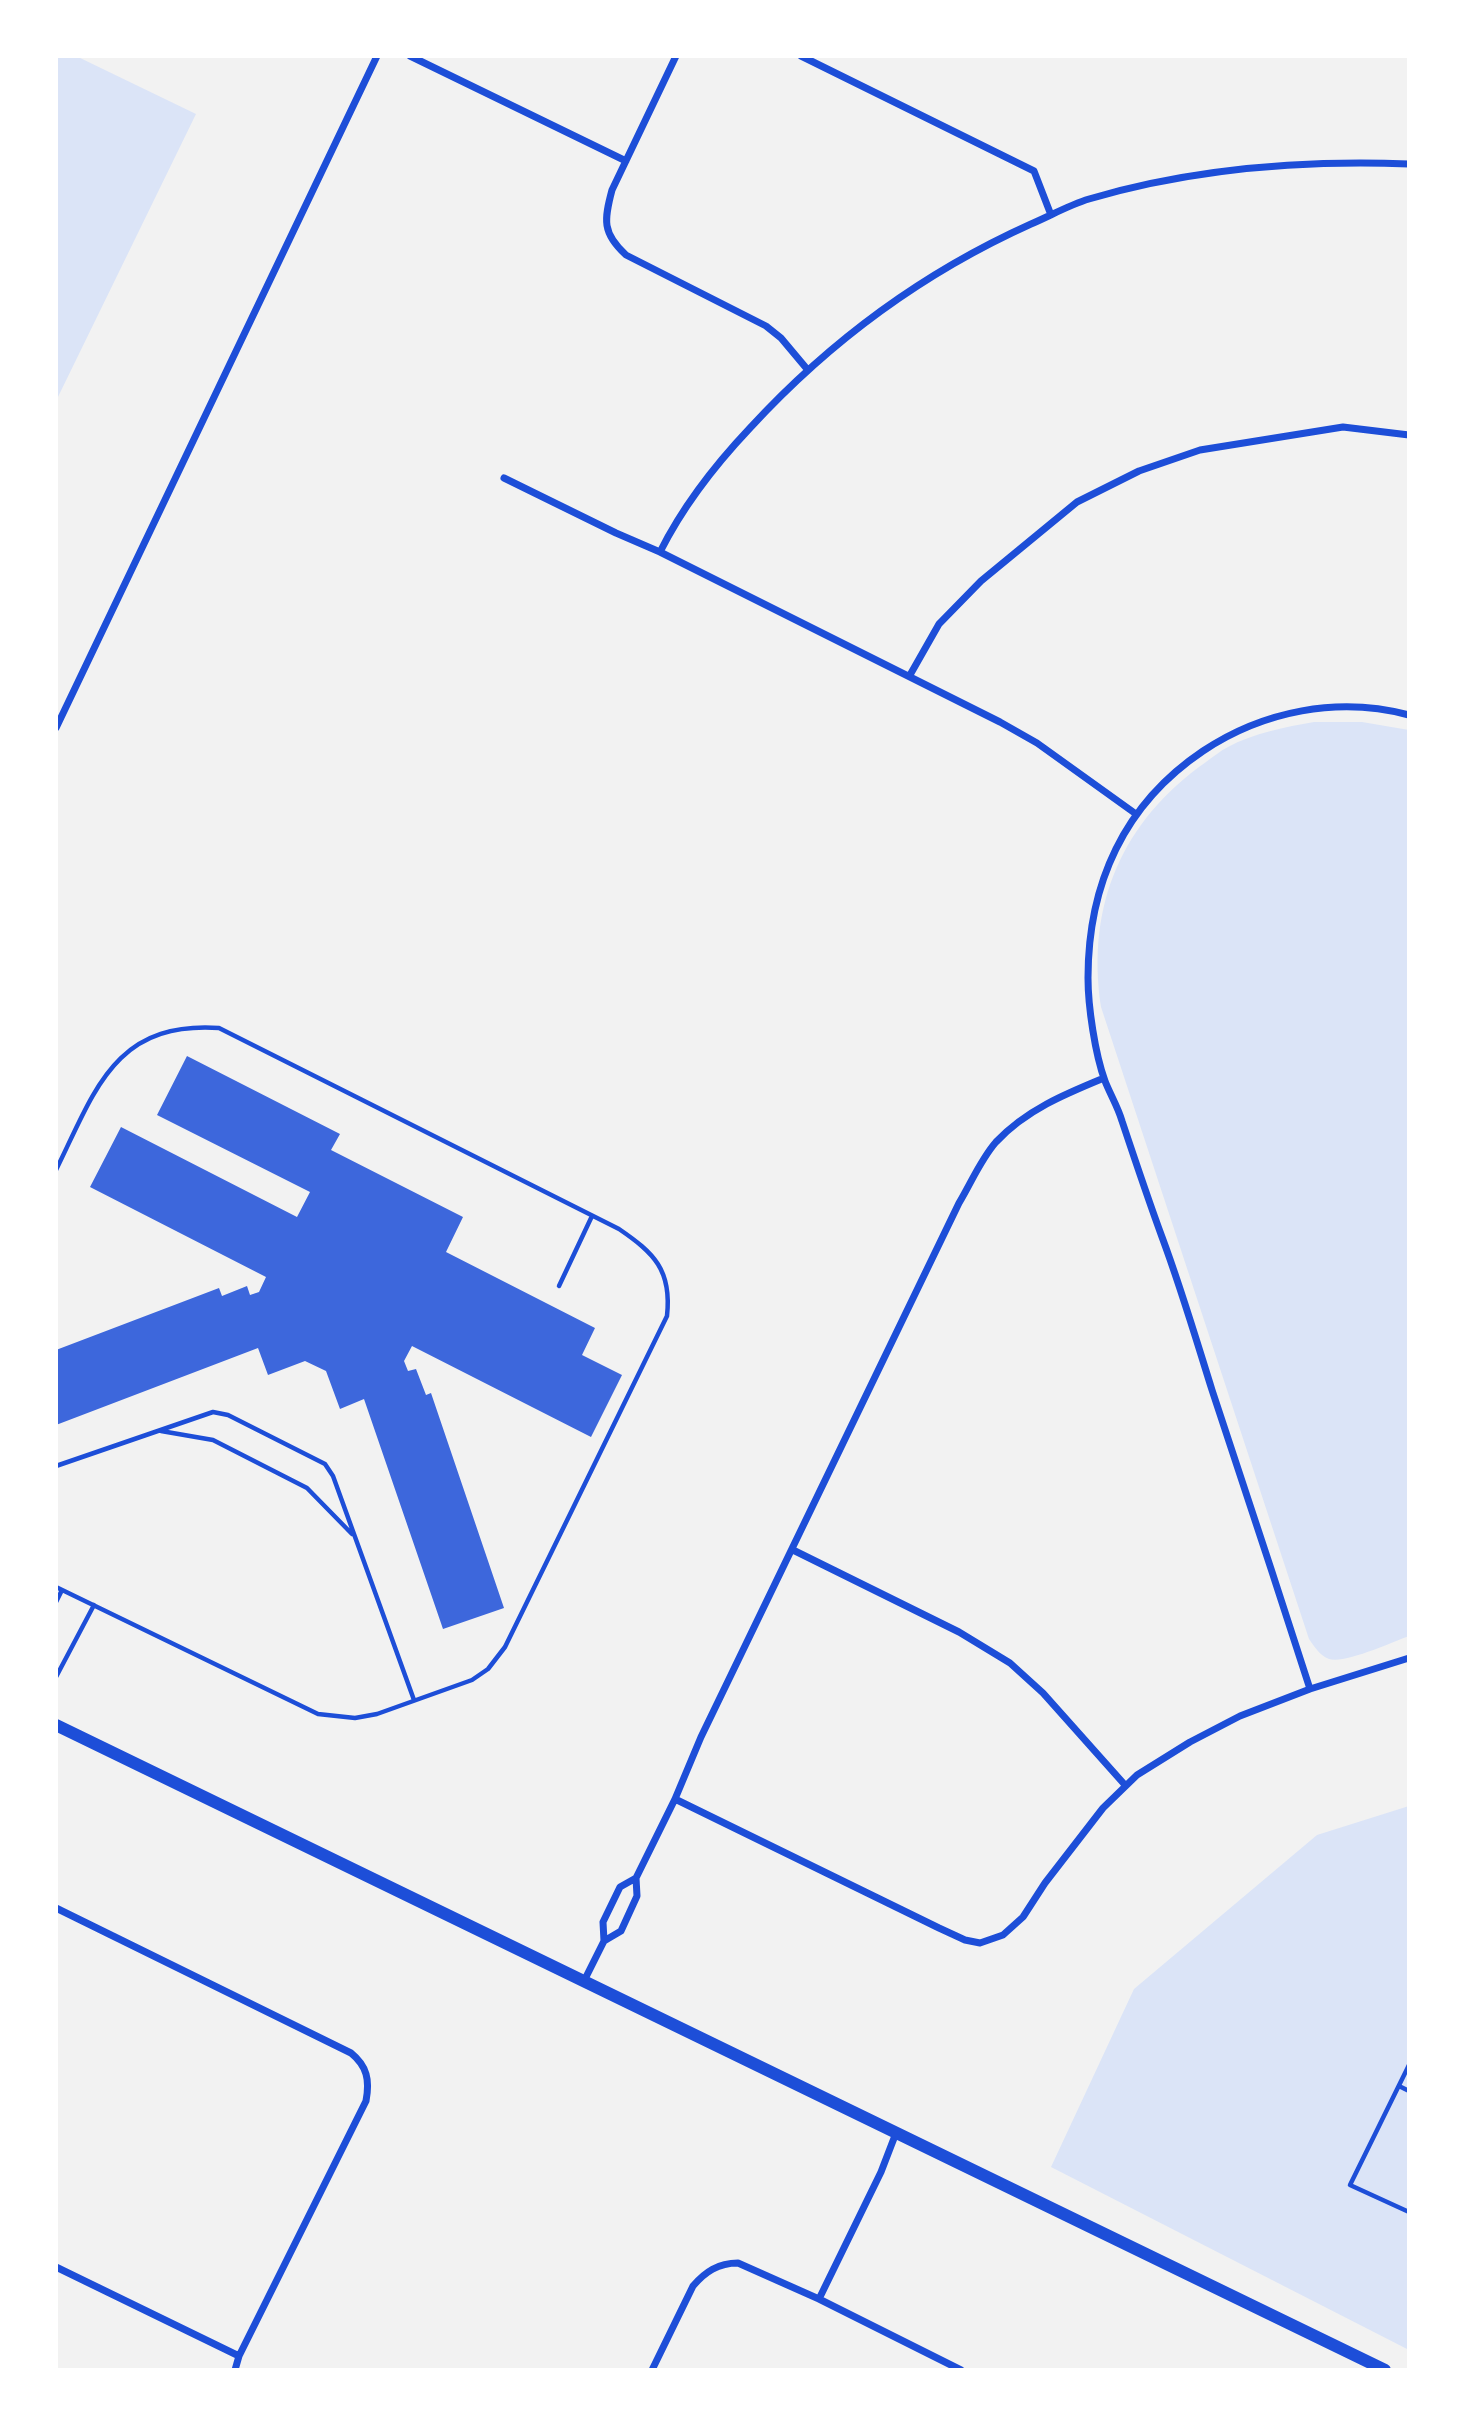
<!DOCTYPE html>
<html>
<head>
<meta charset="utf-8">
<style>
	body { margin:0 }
	#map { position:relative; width:1465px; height:2426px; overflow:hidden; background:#f2f2f2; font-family:Rubik,sans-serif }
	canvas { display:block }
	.frame { position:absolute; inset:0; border:58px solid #fff; pointer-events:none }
</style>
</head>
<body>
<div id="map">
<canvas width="1465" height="2426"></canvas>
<div class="frame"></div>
</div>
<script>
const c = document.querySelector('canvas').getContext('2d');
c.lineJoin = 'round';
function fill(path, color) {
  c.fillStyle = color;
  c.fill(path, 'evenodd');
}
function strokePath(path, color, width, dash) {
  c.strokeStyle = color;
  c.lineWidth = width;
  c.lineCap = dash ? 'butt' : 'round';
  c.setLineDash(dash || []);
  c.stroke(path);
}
fill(new Path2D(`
	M56 56H76L196 114 56 401Z
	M1314 722H1362L1409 730V1636C1392 1642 1345 1664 1329 1659 1320 1656 1314 1646 1309 1639L1101 1007C1086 905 1122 821 1206 762 1213 757 1220 751 1228 747 1254 733 1285 727 1314 722Z
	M1409 1806V2350L1051 2167 1134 1989 1317 1835Z`), '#dbe4f7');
fill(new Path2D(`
	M187 1056 340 1134 331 1150 463 1217 446 1252 595 1328 582 1355 622 1375 591 1437 412 1346 404 1361 408 1371 416 1369 426 1395 431 1393 504 1608 443 1629 364 1399 340 1409 326 1371 305 1361 268 1375 258 1348 56 1425V1350L219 1288 222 1296 247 1286 250 1295 259 1292 266 1277 90 1187 121 1127 297 1217 310 1192 157 1115Z`), '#3d67dc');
strokePath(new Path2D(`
	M56 1170C95 1091 114 1021 219 1028L619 1229C654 1253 672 1270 667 1316L505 1647 488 1669 472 1680 377 1714 355 1718 318 1714 56 1587
	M559 1286 592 1216
	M161 1431 213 1440 307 1488 352 1534
	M56 1466 213 1412 228 1415 325 1464 333 1476 414 1700
	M56 1602 62 1590
	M56 1677 94 1605
	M1409 2065 1350 2185 1409 2212
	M1399 2086 1409 2091`), '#1d4ed8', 4.5);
strokePath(new Path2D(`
	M410 56 626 161
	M676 56 612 190C604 220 602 233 626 255L766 326 781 338 807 369
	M801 56 1034 171 1051 215
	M504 478 616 533 660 552 1000 722 1037 743 1136 814
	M660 552C683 506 715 465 750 428 830 341 922 273 1031 224 1050 216 1069 205 1089 199 1191 169 1303 160 1409 164
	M910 675 939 624 981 581 1077 502 1139 471 1200 450 1343 427 1409 435
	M56 728 377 56
	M793 1550 959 1632 1010 1663 1043 1693 1125 1785
	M1310 1689C1278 1589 1245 1490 1212 1390 1196 1339 1181 1288 1162 1237 1148 1199 1135 1160 1122 1121 1118 1107 1110 1094 1105 1081 1095 1054 1088 1006 1088 978 1088 884 1124 804 1203 751 1263 711 1338 696 1409 715
	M675 1799 939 1928 965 1940 980 1943 1003 1935 1023 1917 1045 1883 1103 1808 1137 1775 1190 1742 1240 1716 1310 1689 1409 1658
	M56 1908 351 2053C367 2066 370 2080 366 2101L239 2356 235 2370
	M604 1941 621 1931 637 1896 636 1878
	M584 1981 604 1941 603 1922 620 1887 636 1878 675 1799 701 1737 959 1203C971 1183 981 1159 996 1142 1026 1110 1065 1094 1104 1078
	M56 2267 239 2356
	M819 2299 881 2172 896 2133
	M652 2370 693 2286C705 2272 718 2263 738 2263L819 2299 961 2370`), '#1d4ed8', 7);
strokePath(new Path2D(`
	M56 1725 1385 2370`), '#1d4ed8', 12);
</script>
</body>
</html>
